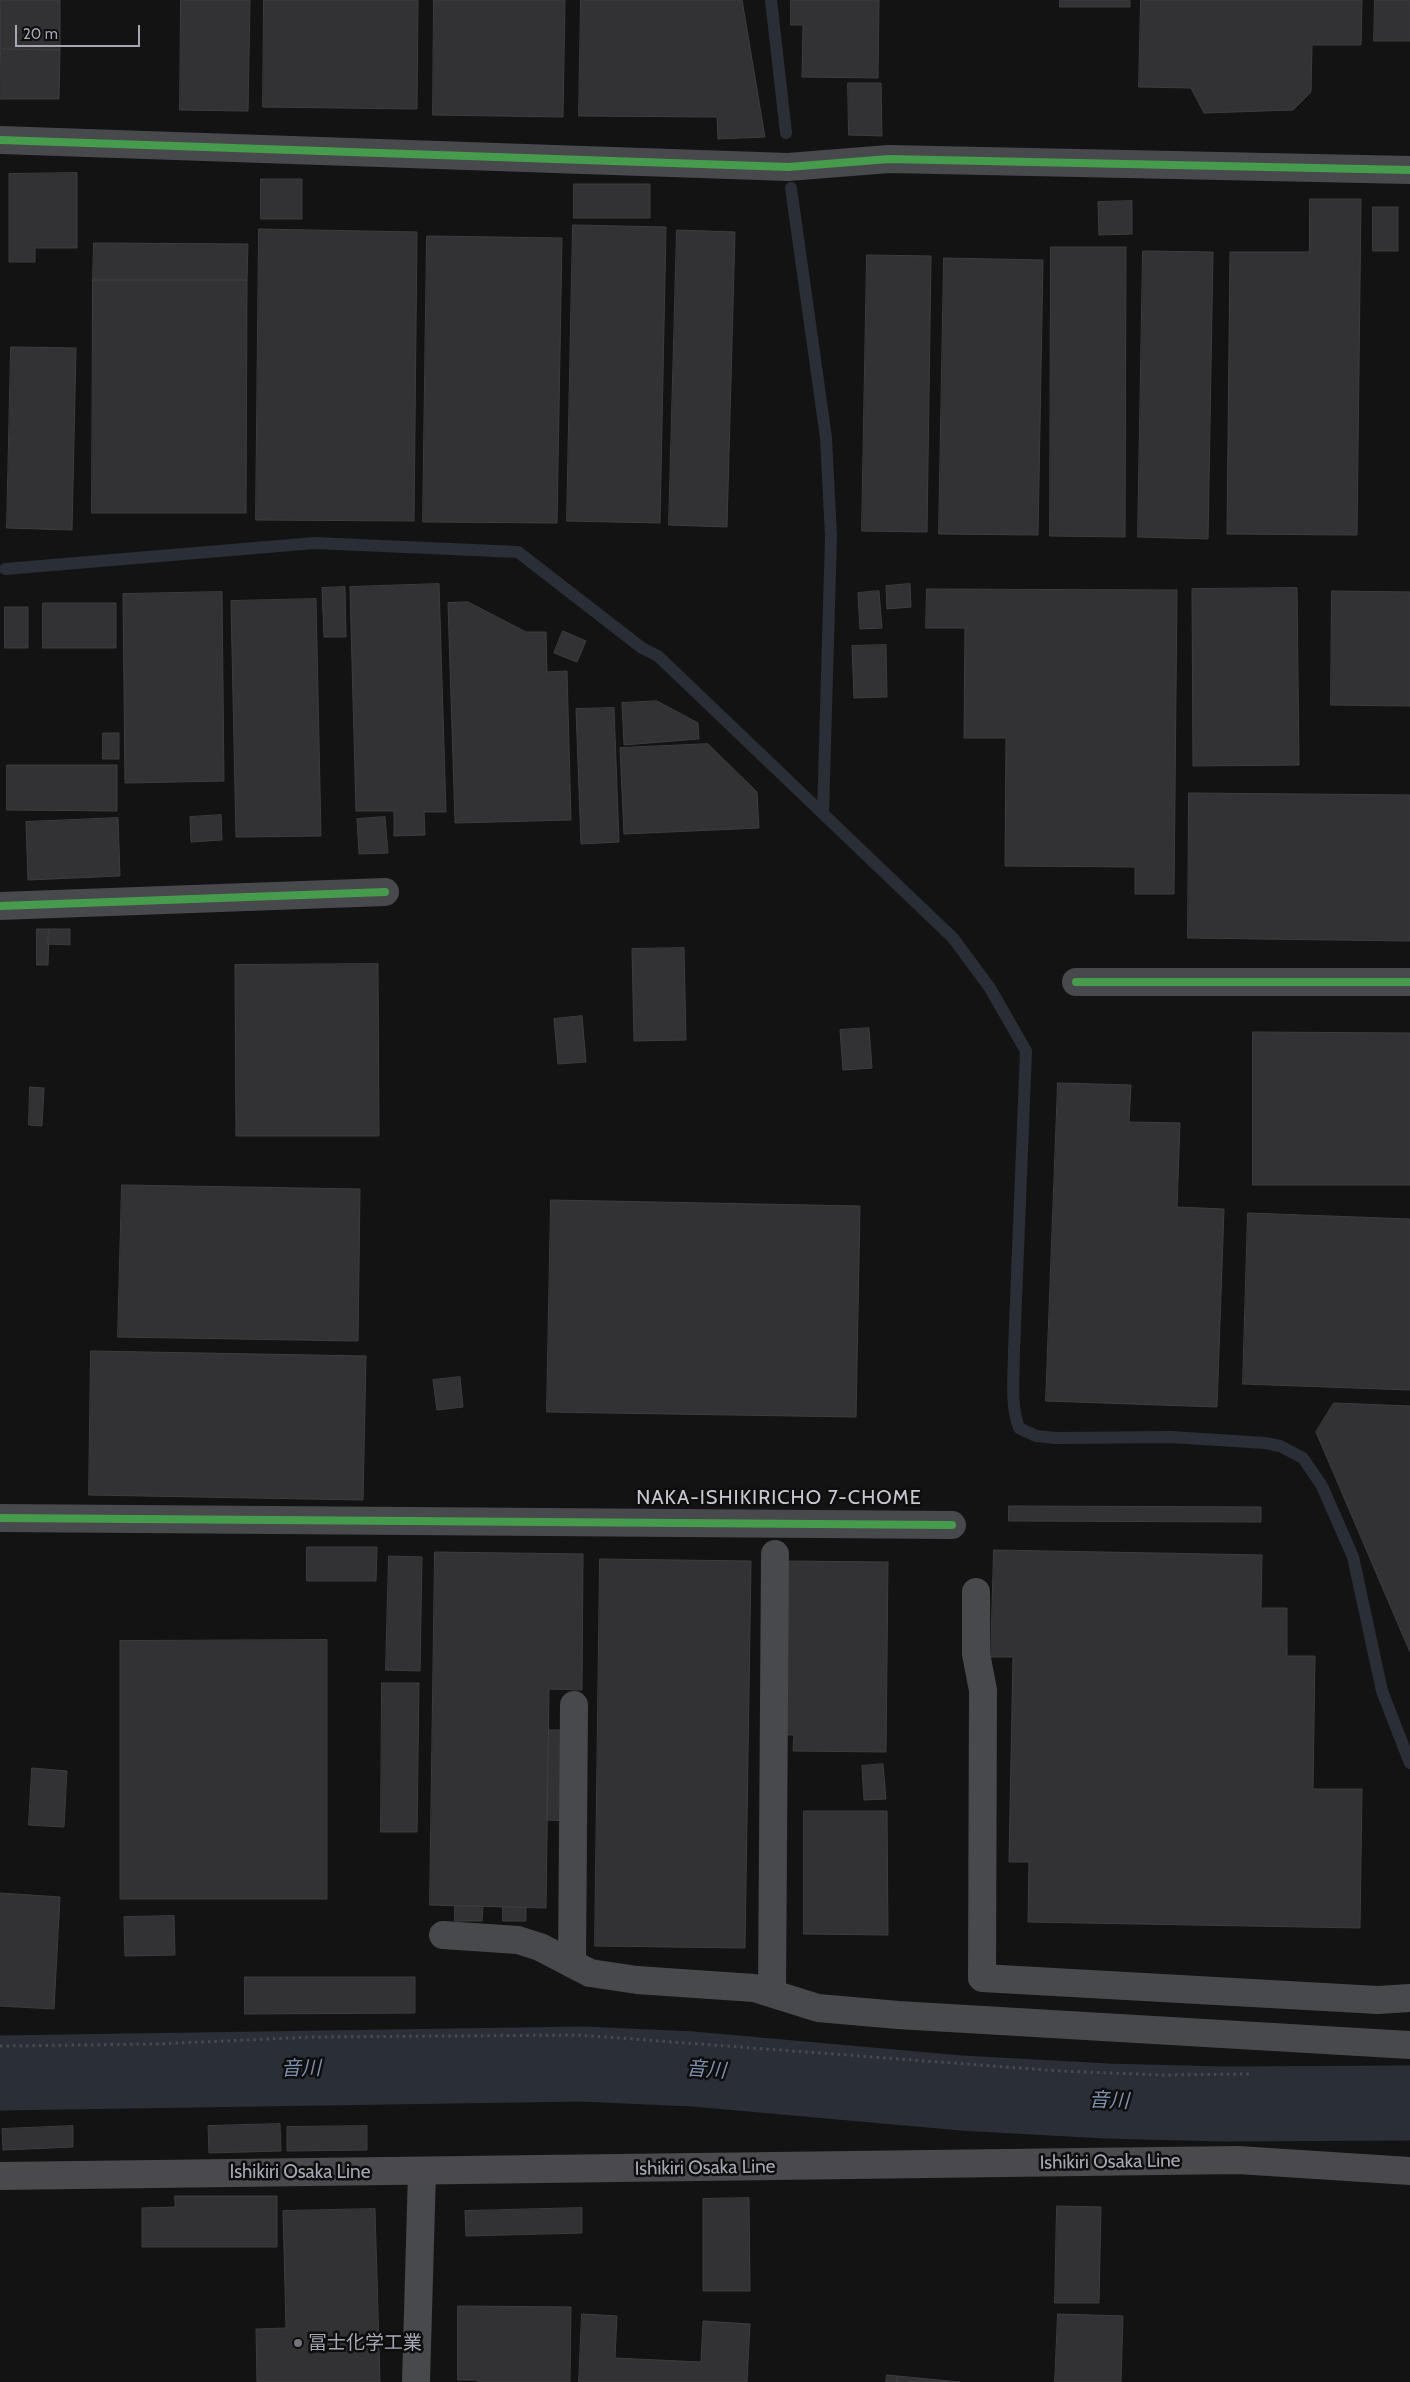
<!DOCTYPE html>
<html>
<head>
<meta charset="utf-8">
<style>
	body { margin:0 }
	#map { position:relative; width:1410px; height:2382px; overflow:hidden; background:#131314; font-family:Cabin,sans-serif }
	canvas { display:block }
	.scale { position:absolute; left:15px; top:25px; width:125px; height:22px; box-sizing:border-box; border:2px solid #a5a8b4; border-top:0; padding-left:6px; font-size:15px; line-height:18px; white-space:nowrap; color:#a5a8b4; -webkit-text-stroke:4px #0e0e0f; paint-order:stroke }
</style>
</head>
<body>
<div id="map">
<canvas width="1410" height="2382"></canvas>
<div class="scale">20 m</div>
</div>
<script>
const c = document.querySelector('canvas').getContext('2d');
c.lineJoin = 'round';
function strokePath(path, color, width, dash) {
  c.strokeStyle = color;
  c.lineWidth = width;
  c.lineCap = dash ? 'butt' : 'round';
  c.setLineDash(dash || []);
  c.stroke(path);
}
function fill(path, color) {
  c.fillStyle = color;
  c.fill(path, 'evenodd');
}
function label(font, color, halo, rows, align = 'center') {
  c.font = font + ' Cabin,"Noto Sans JP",sans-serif';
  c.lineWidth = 5;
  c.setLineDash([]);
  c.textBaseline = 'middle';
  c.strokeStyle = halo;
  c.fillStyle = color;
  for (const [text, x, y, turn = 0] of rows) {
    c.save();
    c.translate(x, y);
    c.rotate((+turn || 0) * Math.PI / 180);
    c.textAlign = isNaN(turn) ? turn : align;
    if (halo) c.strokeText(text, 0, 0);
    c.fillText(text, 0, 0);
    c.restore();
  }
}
strokePath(new Path2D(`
	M771 0 786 133
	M791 188 826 438 831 536 823 814
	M5 569 315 543 518 552 642 648 658 656 953 938 990 988 1026 1051 1014 1350C1014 1375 1010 1404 1019 1428L1036 1436 1056 1438 1171 1437 1265 1443 1280 1446 1303 1458 1322 1486 1353 1557 1382 1691 1410 1763`), '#2a2e36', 12);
strokePath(new Path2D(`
	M0 2073 582 2064 693 2069 961 2093 1107 2101 1223 2104 1410 2103`), '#2a2e36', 75);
const building = new Path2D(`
	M1 0H60V50L1 49Z
	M181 0H250L248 111 180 110Z
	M264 0H418L417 109 263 107Z
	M434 0H565L563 117 433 115Z
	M581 0H742L765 137 718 139 717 117 579 116Z
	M791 0H879L878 78 802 77 803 25H791Z
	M1060 0H1130V7H1060Z
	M1141 0H1362L1361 45H1312L1311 92 1293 110 1204 113 1191 88 1139 87Z
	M1375 0H1410V41H1374Z
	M1 49 60 50 59 99H0Z
	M848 83H881L882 136 849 135Z
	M77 173V248H35V262H9V174Z
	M261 179H302V219H261Z
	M574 184H650V218H574Z
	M1310 199H1361L1357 535 1227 534 1230 252H1309Z
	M1132 201V234L1099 235 1098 202Z
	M1373 207H1398V251H1373Z
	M573 225 666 227 660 523 567 521Z
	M259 229 417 232 414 521 256 520Z
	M677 230 735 232 727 527 669 525Z
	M427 236 562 238 557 523 423 522Z
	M94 243 248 244 247 280H93Z
	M1051 247H1126L1125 537 1050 536Z
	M1143 251 1213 252 1208 539 1138 537Z
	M867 255 931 256 927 532 862 531Z
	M944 258 1043 260 1038 535 939 534Z
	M93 280H247L246 513H92Z
	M11 347 76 348 72 530 7 528Z
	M439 584 446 812H424L425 835 394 836V811H356L350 587Z
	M910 584 911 607 887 609 886 586Z
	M345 587 346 637H324L322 588Z
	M1297 588 1299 765 1193 766 1192 589Z
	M927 589 1177 590 1174 894H1135V867L1005 866 1006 738H964L965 628H926Z
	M879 591 882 628 860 629 858 593Z
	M1332 591 1410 592V706L1331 705Z
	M222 592 224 781 125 783 123 594Z
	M316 599 321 836 236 837 231 601Z
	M468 602 526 632H546L547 672 567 671 571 820 455 823 448 603Z
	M43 603H116V648H43Z
	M5 607H28V648H5Z
	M563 631 586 641 577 662 554 653Z
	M886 645 887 697 854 698 852 646Z
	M657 701 698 723 699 739 624 745 622 703Z
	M614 708 619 842 581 844 576 709Z
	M103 733H119V759H103Z
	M708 744 757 792 759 828 624 834 620 748Z
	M7 765H117V811L7 810Z
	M1189 793 1410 795V941L1188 938Z
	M221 815 222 840 191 842 190 817Z
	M385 817 388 853 359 854 357 819Z
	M118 818 120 876 28 880 26 822Z
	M37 929H49L48 965H37Z
	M49 929H70V945L48 944Z
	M684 948 686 1040 634 1041 632 949Z
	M378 964 379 1136H236L235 965Z
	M582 1016 586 1062 558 1064 554 1019Z
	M869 1028 872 1068 843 1070 840 1030Z
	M1253 1032 1410 1033V1185H1253Z
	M1058 1083 1131 1085 1129 1122 1180 1123 1177 1207 1224 1209 1217 1407 1046 1401Z
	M30 1087 44 1088 42 1126 29 1125Z
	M122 1185 360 1189 358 1341 118 1337Z
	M551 1200 860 1206 856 1417 547 1412Z
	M1248 1213 1410 1219V1390L1243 1384Z
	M91 1351 366 1356 363 1500 89 1495Z
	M460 1377 463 1407 437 1410 433 1380Z
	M1334 1403 1410 1406V1652L1316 1432Z
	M1009 1506 1261 1507V1522L1009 1521Z
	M307 1547H377L376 1581H307Z
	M994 1550 1262 1555 1261 1608H1287V1656H1315L1313 1789H1362L1360 1928 1028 1922 1029 1862H1009L1013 1657H991Z
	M435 1552 583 1554 582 1690 549 1689 546 1908 430 1905Z
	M389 1556 422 1557 420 1671 386 1670Z
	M600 1559 751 1561 745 1948 595 1946Z
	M782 1561 888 1562 886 1752 793 1751 794 1735H780Z
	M327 1640V1899H120V1641Z
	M382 1683H419L417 1832H381Z
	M549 1730H574L573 1821 547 1820Z
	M883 1764 886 1799 864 1800 862 1766Z
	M32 1768 67 1771 64 1827 29 1825Z
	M804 1811H887L888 1935 804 1934Z
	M0 1893 60 1897 54 2009 0 2006Z
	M455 1906H483L482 1921H455Z
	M503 1906 526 1907V1921H503Z
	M174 1916 175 1955 125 1956 124 1917Z
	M245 1977H415V2013L245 2014Z
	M280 2124 281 2151 209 2153 208 2126Z
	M73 2126V2147L3 2150 2 2129Z
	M367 2126V2150L287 2151V2127Z
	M175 2196H277V2247H142V2208L175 2207Z
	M749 2198 750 2291H703V2199Z
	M1057 2206 1101 2207 1099 2303H1055Z
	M582 2208V2233L466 2236 465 2211Z
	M375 2209 380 2382H257L256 2329 286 2328 283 2211Z
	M458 2306 571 2307 570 2382H478L477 2380H458Z
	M582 2314 617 2316 615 2358 701 2362 703 2321 750 2324 747 2382H579Z
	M1058 2314 1123 2316 1121 2382H1055Z
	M887 2375 897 2376V2382H886Z
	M897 2376 960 2382H897Z`);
fill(building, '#323234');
strokePath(building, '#3c3d40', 1);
strokePath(new Path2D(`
	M0 2046 157 2044 312 2037 579 2035 1060 2071 1161 2075 1249 2074`), '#494a4e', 3, [2.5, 4]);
strokePath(new Path2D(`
	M0 140 788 167 889 159 1410 170
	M0 906 385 892
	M1076 982H1410
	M0 1518 952 1525
	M976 1592V1654L983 1690 982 1978 1378 2000 1410 1998
	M443 1935 518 1940 540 1947 590 1973 637 1980 754 1988 818 2008 898 2015 1410 2045
	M572 1964 574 1705
	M772 1993 775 1554
	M416 2382 422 2172`), '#48494c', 28);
strokePath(new Path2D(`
	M0 2176 1238 2160 1410 2171`), '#4a4a4e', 28);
strokePath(new Path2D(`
	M0 140 788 167 889 159 1410 170
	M0 906 385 892
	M1076 982H1410
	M0 1518 952 1525`), '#469c4c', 8);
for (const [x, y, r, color] of [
	[298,2343,5,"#72747c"]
]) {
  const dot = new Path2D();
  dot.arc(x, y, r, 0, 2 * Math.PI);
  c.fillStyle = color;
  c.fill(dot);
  strokePath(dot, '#0e0e0f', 2);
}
label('19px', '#a5a8b4', '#0e0e0f', [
	["Ishikiri Osaka Line",1110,2162,-1],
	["Ishikiri Osaka Line",705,2168,-1],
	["Ishikiri Osaka Line",300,2172]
]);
label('19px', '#a5a8b4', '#0e0e0f', [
	["冨士化学工業",308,2343]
], 'left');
c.letterSpacing = '1px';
label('20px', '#c6c7d0', '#0e0e0f', [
	["NAKA-ISHIKIRICHO 7-CHOME",779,1498]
]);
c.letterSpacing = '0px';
label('italic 20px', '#7d91ae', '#0e0e0f', [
	["音川",301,2069,-1],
	["音川",706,2070,4],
	["音川",1109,2101,2]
]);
</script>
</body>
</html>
